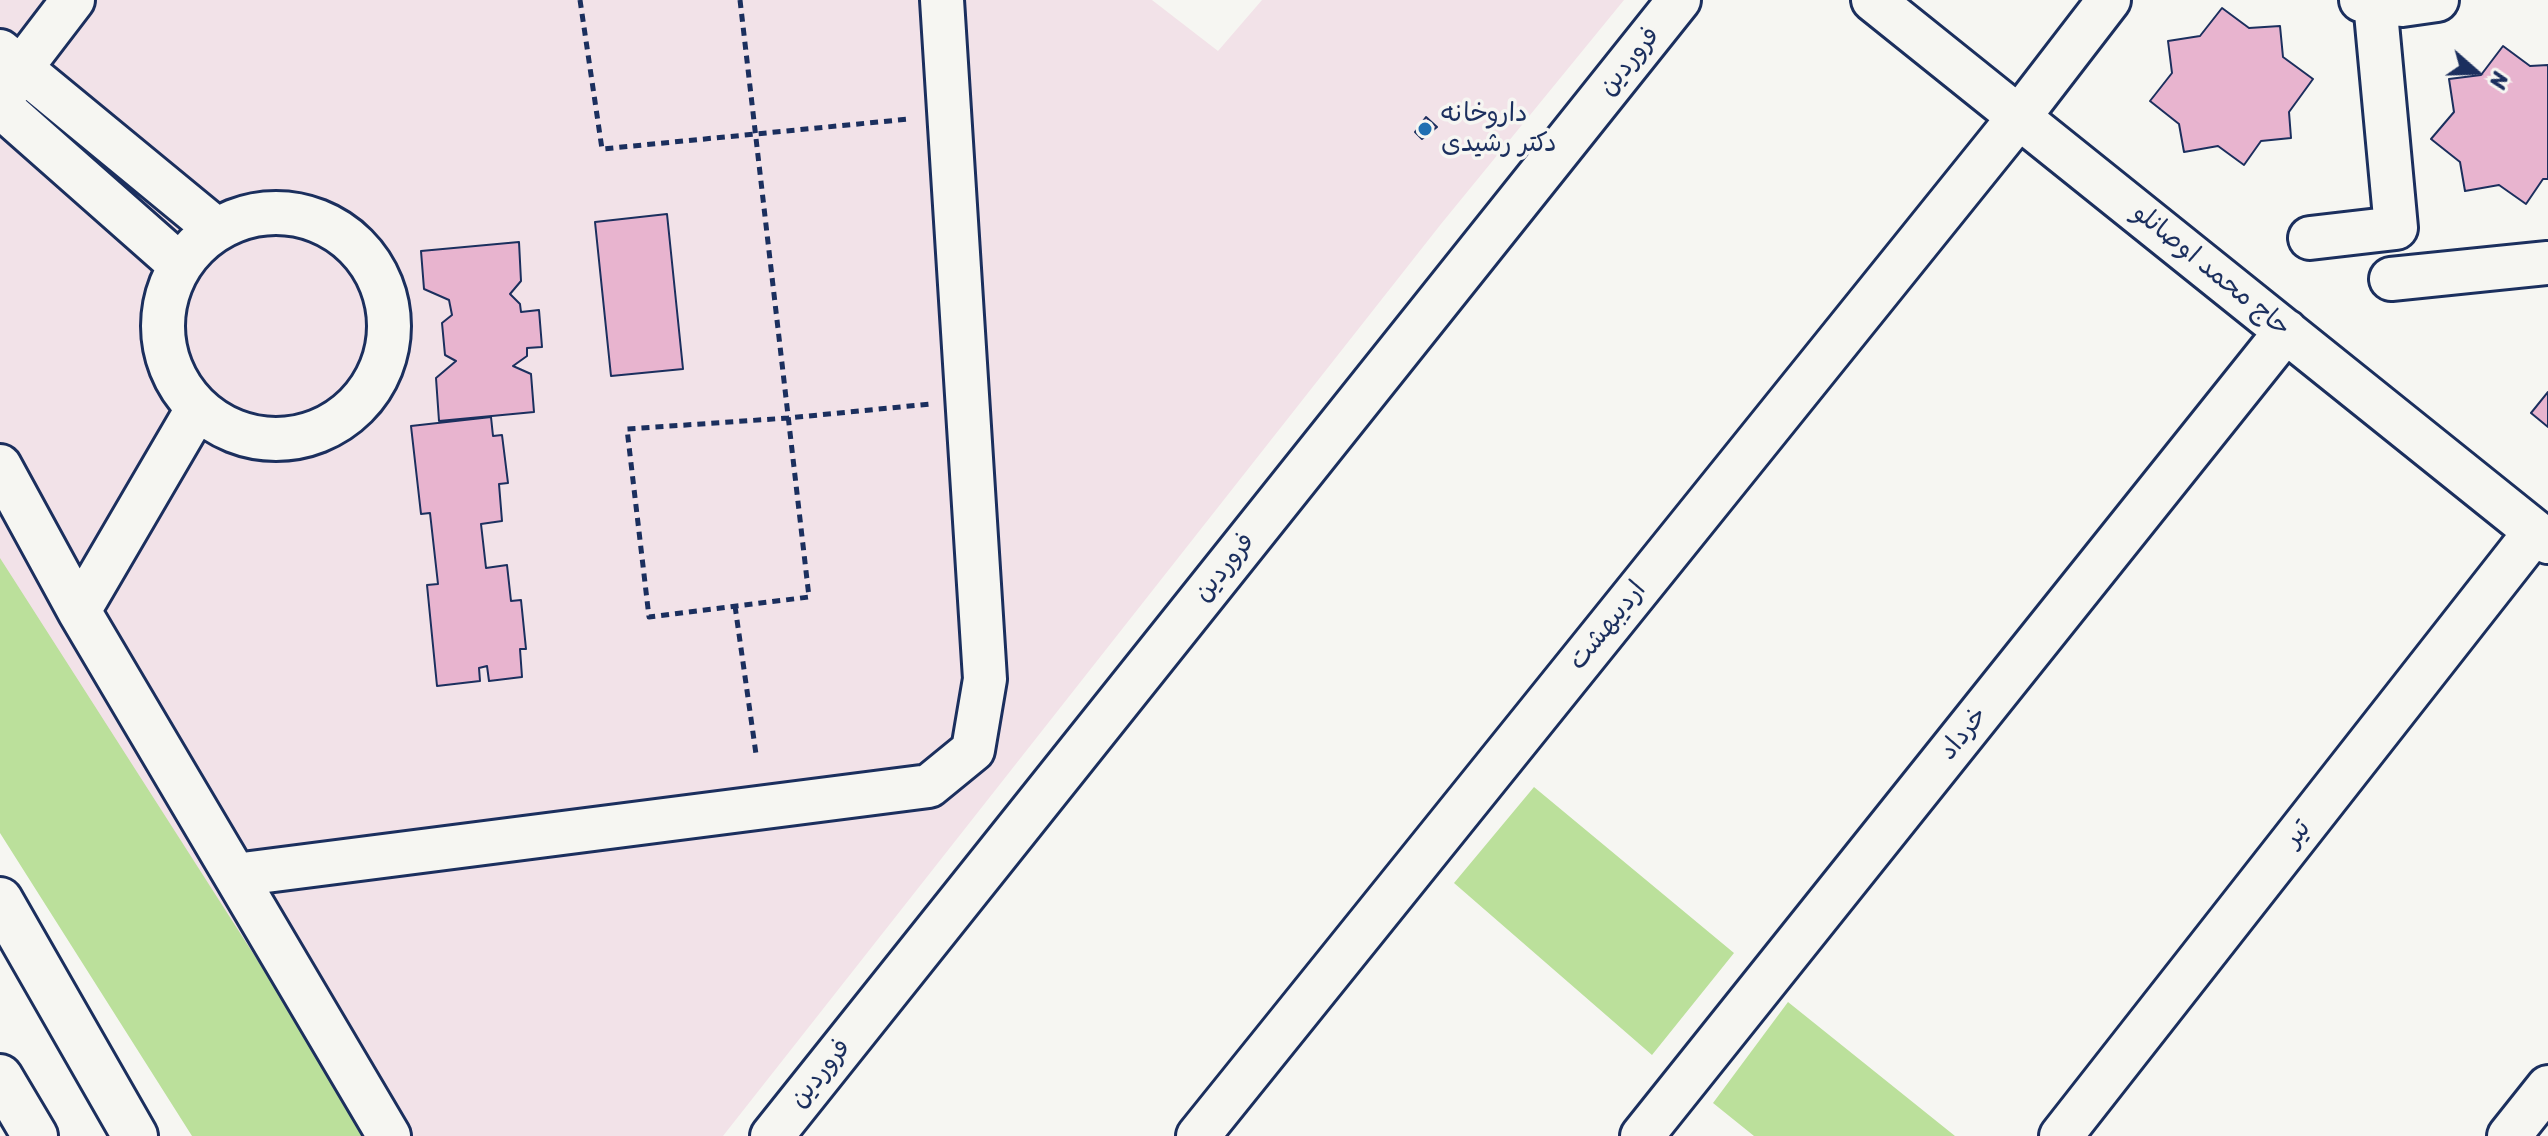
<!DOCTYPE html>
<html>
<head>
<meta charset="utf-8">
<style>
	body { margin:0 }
	#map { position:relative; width:2548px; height:1136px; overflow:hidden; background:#f6f6f2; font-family:Sriracha,sans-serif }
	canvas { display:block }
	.north { position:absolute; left:2436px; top:32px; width:80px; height:80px; -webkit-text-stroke:6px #f6f6f2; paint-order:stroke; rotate:110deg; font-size:22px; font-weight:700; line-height:32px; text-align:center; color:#1b2f5e }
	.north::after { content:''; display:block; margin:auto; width:28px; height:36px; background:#1b2f5e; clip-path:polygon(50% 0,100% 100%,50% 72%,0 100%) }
</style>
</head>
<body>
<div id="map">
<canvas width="2548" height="1136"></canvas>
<div class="north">N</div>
</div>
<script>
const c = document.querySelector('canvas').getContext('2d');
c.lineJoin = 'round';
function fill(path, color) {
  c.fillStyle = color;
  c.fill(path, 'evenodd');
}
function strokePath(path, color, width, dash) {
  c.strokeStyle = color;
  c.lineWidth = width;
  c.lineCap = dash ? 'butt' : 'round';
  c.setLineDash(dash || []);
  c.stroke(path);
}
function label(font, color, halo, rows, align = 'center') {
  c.font = font + ' Sriracha,"Playpen Sans Arabic",sans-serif';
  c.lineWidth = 7;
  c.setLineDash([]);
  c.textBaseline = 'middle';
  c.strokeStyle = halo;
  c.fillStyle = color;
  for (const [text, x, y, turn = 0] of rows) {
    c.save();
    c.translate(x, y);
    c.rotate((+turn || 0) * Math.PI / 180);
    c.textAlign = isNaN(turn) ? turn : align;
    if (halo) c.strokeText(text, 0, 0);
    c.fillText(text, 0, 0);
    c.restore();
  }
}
fill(new Path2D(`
	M0 0H1152L1218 51 1262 0H1624L1441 224 723 1136H360L0 586Z`), '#f2e2e8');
fill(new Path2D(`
	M0 558 370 1136H192L0 833Z
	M1534 787 1734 953 1652 1055 1454 883Z
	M1788 1002 1955 1136H1754L1713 1103Z`), '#bbe09b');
const building = new Path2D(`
	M2222 8 2249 28 2280 26 2283 57 2313 79 2289 112 2291 138 2261 141 2244 165 2218 146 2184 152 2179 124 2150 101 2172 73 2168 41 2200 36Z
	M2503 46 2530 66 2548 65V179H2543L2526 204 2499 185 2465 191 2460 162 2431 139 2454 112 2449 79 2481 75Z
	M1426 117 1437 127 1422 139 1415 132Z
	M667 214 683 369 611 376 595 222Z
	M519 242 521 281 510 294 520 304 521 312 539 310 542 347 527 348V356L513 366 531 374 534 412 439 421 436 378 456 361 445 355 442 323 452 315 449 300 424 289 421 251Z
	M2548 392V427L2531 413Z
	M491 417 493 436 502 435 508 483 499 484 502 521 481 524 486 568 507 565 511 601 521 600 526 649H520L522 677 489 681 487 666 479 668 480 681 437 686 427 585 438 584 430 513 421 514 411 426Z`);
fill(building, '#e8b4cf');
strokePath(building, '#1b2f5e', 2);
const minor = new Path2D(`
	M1873 0 2548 542
	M2361 0 2402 5 2437 0
	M0 51 216 229
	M6 93 21 68 73 0
	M0 106 180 265
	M163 326a113 113 0 1 1 226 0a113 113 0 1 1-226 0Z
	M2310 238 2396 228 2375 2
	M2391 279 2548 263
	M197 409 79 611 389 1136
	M0 466 79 611
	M235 875 929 786 973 750 985 679 942 0
	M772 1136 1679 0
	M1198 1136 2019 117 2109 0
	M1642 1136 2286 331
	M2061 1136 2535 532
	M2509 1136 2548 1087`);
const major = new Path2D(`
	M0 900 135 1136
	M0 1077 35 1136`);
strokePath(minor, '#1b2f5e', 48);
strokePath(major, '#1b2f5e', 50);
strokePath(new Path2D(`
	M580 0 602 149 909 119
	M740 0C763 199 786 398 809 597L649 617 627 429 788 418 930 404
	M735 606 756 754`), '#1b2f5e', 5, [8, 6]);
strokePath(minor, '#f6f6f2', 42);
strokePath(major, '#f6f6f2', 44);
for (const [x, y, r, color] of [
	[1425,129,8,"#1f6fb2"]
]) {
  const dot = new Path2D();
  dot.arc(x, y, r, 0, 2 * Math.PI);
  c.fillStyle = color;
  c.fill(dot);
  strokePath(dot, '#f6f6f2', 3);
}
label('26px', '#1b2f5e', '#f6f6f2', [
	["فروردین",1630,62,-51],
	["حاج محمد اوصانلو",2211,271,39],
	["فروردین",1225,568,-51],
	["اردیبهشت",1608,626,-51],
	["خرداد",1964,734,-51],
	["تیر",2298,834,-52],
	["فروردین",821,1074,-51]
]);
label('26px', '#1b2f5e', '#f6f6f2', [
	["داروخانه",1441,114],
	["دکتر رشیدی",1441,144]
], 'left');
</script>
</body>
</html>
